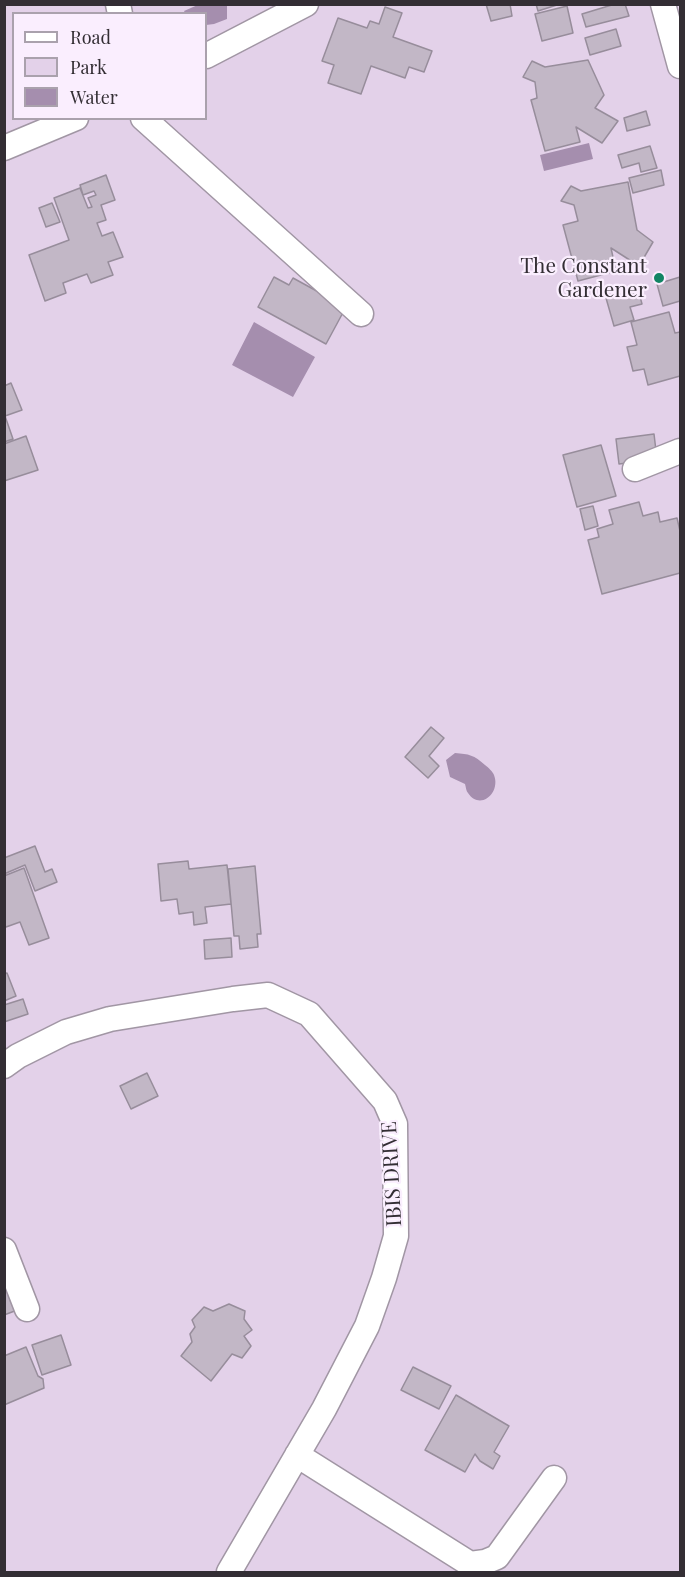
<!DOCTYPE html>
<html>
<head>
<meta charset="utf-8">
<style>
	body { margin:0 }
	#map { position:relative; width:685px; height:1577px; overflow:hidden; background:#faeefe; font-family:"Playfair Display",serif }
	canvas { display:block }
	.frame { position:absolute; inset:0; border:6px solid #332e34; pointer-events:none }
	.legend { position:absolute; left:12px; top:12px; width:195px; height:108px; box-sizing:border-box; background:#faeefe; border:2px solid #aaa1ad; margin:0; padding:8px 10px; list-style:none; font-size:18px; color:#332e34 }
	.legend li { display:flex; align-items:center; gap:12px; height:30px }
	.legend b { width:30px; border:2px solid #aaa1ad }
</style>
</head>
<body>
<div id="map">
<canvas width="685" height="1577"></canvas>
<div class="frame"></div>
<ul class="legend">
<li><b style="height:8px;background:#fff"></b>Road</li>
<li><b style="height:16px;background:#e3d1e9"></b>Park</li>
<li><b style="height:16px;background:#a58eae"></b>Water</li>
</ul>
</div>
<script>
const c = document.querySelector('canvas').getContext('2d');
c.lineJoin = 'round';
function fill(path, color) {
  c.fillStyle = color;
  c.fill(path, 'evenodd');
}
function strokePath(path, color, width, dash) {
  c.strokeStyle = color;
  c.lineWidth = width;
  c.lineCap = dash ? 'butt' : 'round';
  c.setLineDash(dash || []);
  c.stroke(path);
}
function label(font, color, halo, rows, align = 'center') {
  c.font = font + ' "Playfair Display",serif';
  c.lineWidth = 4.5;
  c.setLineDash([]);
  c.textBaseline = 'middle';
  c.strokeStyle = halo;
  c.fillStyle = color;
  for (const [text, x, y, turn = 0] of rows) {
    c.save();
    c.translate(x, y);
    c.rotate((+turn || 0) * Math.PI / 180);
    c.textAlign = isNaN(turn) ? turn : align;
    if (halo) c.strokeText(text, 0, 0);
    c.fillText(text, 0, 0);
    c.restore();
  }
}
fill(new Path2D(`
	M5 5H680V1572H5ZM14 14H206V118H14Z`), '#e3d1e9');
fill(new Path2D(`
	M200 4 227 5V19L214 24 206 25V14L185 13 184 11Z
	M589 143 593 159 544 171 540 155Z
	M254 322 315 357 293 397 232 365Z
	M455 753C469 754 474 755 485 765 488 767 493 772 494 775 501 793 480 811 468 793 466 791 466 787 465 784L450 777 446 760Z`), '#a58eae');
const building = new Path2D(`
	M486 4H510L512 16 491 21Z
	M536 4H560L538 11Z
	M615 4H625L629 16 586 27 582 14Z
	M567 6 573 33 542 41 535 14Z
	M385 7 402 13 393 37 432 51 424 72 409 67 405 78 371 66 361 94 328 83 334 65 322 61 338 18 367 28 370 21 379 24Z
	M616 29 621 46 590 55 585 38Z
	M588 60 604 95 595 108 618 121 602 143 576 127 580 142 545 151 531 100 537 98 535 82 523 77 532 61 545 67Z
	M646 111 650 125 627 131 624 118Z
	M650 146 657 168 641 172 639 163 622 168 618 155Z
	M661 170 664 185 633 193 629 178Z
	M106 175 115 200 101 205 106 220 97 223 102 236 113 232 123 257 108 262 113 275 91 283 87 274 63 283 66 293 45 301 29 255 69 240 54 198 80 188 88 208 92 207 88 198 96 195 94 191 83 195 80 185Z
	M628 182 637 230 653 242 639 266 611 248 616 271 578 281 563 225 578 221 574 205 561 201 571 186 581 191Z
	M52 203 60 222 46 227 39 208Z
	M274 277 289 285 293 278 346 307 326 344 258 307Z
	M680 277V301L663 306 657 284Z
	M638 289 642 304 630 307 634 320 614 326 606 298Z
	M669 312 675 333 680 332V376L648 385 644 369 633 371 627 347 637 345 631 322Z
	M11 383 22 410 5 416 13 439 4 442V386Z
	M654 434 657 459 619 464 616 439Z
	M26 436 38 470 4 481V444Z
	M601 445 616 496 577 507 563 455Z
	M639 502 643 516 658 512 660 522 677 518 680 531V573L602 594 588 540 599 537 597 529 613 524 609 510Z
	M593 506 598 526 585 530 580 509Z
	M431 727 444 738 429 756 439 766 428 778 405 757Z
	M35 846 45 872 52 869 57 882 35 891 25 865 4 874V858Z
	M188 861 189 869 227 865 231 904 205 907 207 923 194 925 193 912 179 914 177 899 161 901 158 864Z
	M255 866 261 934H257L258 947 240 949 239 936H234L228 869Z
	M24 868 49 938 29 945 20 922 6 927 4 923V876Z
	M231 938 232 957 205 959 204 940Z
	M7 973 16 996 4 1001V974Z
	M23 999 28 1014 4 1022V1005Z
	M147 1073 158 1096 131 1109 120 1086Z
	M4 1268 20 1309 4 1315Z
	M229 1304 245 1311 244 1319 252 1330 244 1336 251 1346 242 1358 232 1354 211 1381 181 1356 192 1342 190 1334 195 1327 192 1320 204 1307 213 1311Z
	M61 1335 71 1365 42 1375 32 1345Z
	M26 1347 38 1376 43 1379 44 1388 4 1405V1356Z
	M413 1367 451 1386 439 1409 401 1390Z
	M456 1395 509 1426 494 1452 500 1456 493 1469 480 1461 475 1454 465 1472 425 1450Z`);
fill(building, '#c2b7c6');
strokePath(building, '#978d9b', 1.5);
const minor = new Path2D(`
	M118 4 120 14
	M663 4 680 66
	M206 56 306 4
	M143 118 361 314
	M4 148 76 118
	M635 469 680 451
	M4 1066 18 1056 66 1032 110 1019 233 999 268 995 309 1014 385 1101 395 1124 396 1236 384 1278 367 1326 324 1409 229 1572
	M4 1250 27 1309
	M297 1455 470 1564 485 1562 497 1557 554 1478`);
strokePath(minor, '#a196a4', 27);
strokePath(minor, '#fff', 24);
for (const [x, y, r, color] of [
	[659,278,6,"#118564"]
]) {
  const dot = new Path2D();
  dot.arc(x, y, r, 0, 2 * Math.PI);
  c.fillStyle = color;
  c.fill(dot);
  strokePath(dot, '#faeefe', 2);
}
label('21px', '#332e34', '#faeefe', [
	["The Constant",647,266],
	["Gardener",647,290]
], 'right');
label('21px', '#332e34', '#faeefe', [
	["IBIS DRIVE",392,1174,-93]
]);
</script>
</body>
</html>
